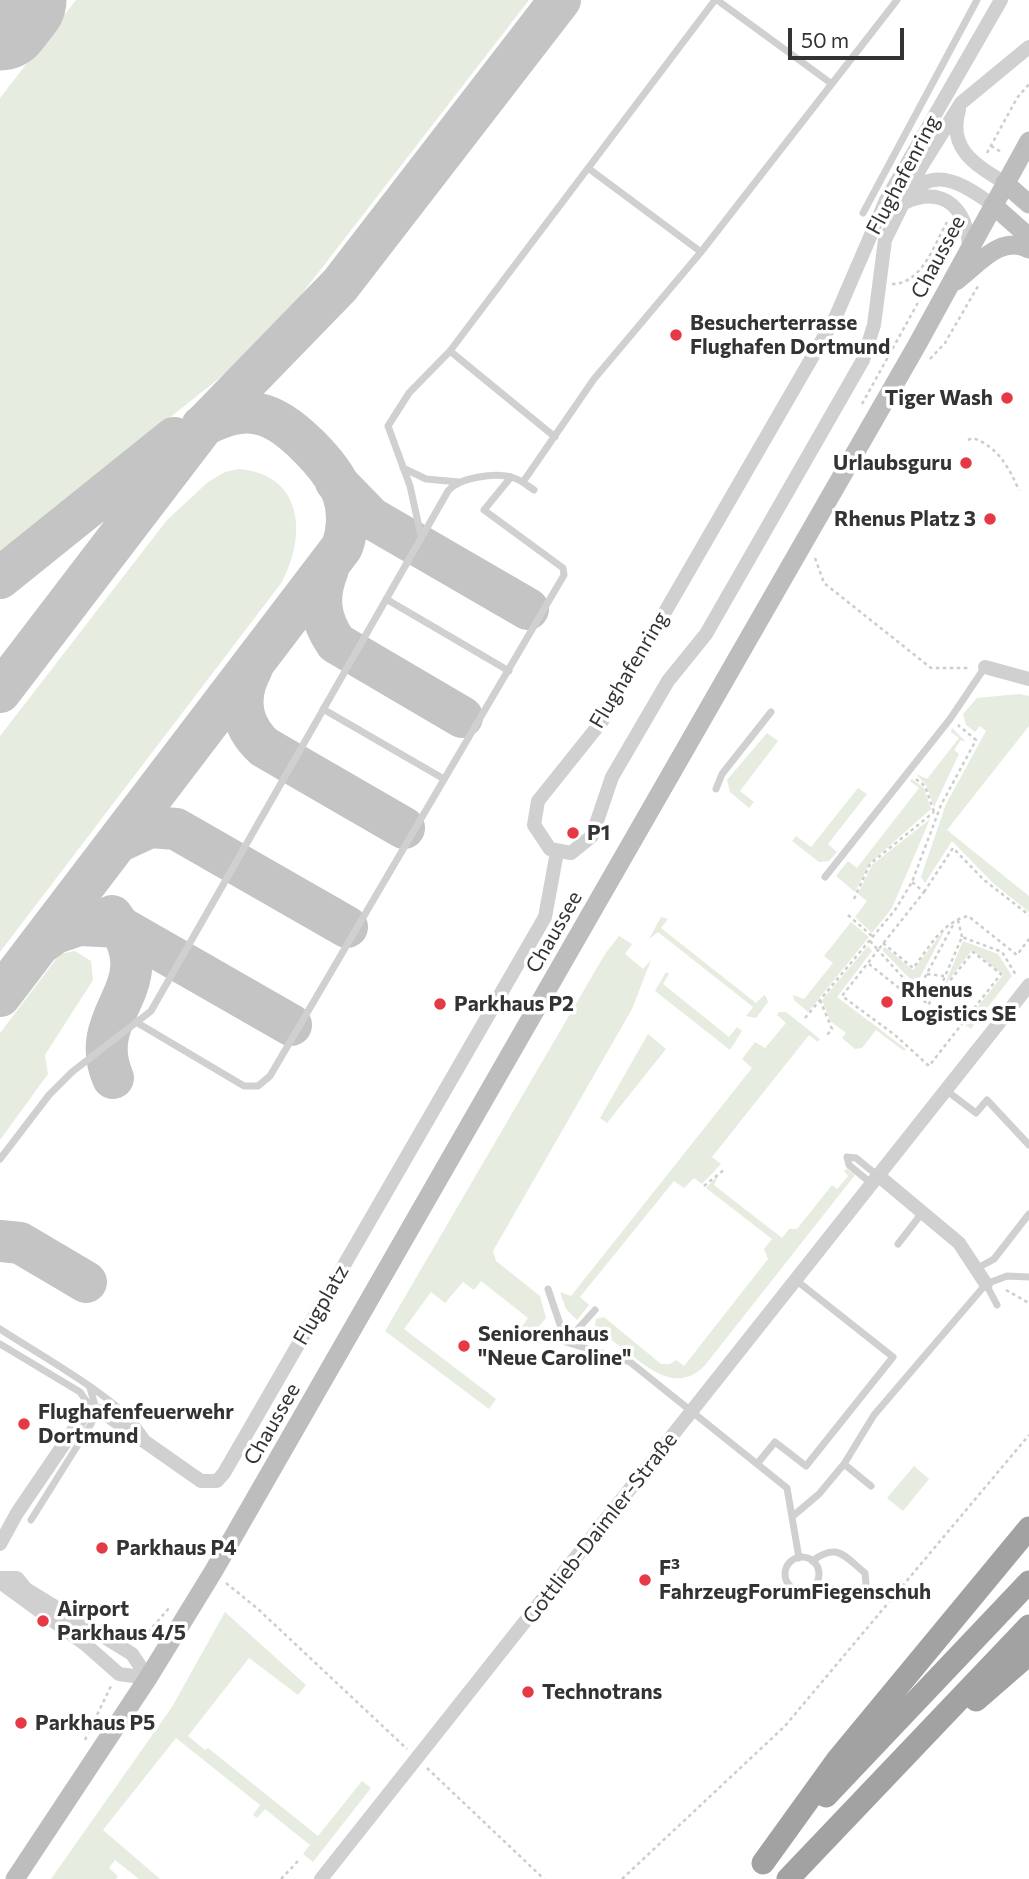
<!DOCTYPE html>
<html>
<head>
<meta charset="utf-8">
<style>
	body { margin:0 }
	#map { position:relative; width:1029px; height:1879px; overflow:hidden; background:#fff; font-family:Commissioner,sans-serif }
	canvas { display:block }
	.scale { position:absolute; left:788px; top:28px; width:116px; height:32px; box-sizing:border-box; border:4px solid #333; border-top:0; padding-left:9px; font-size:21px; line-height:24px; white-space:nowrap; color:#333; -webkit-text-stroke:5px #fff; paint-order:stroke }
</style>
</head>
<body>
<div id="map">
<canvas width="1029" height="1879"></canvas>
<div class="scale">50 m</div>
</div>
<script>
const c = document.querySelector('canvas').getContext('2d');
c.lineJoin = 'round';
function fill(path, color) {
  c.fillStyle = color;
  c.fill(path, 'evenodd');
}
function strokePath(path, color, width, dash) {
  c.strokeStyle = color;
  c.lineWidth = width;
  c.lineCap = dash ? 'butt' : 'round';
  c.setLineDash(dash || []);
  c.stroke(path);
}
function label(font, color, halo, rows, align = 'center') {
  c.font = font + ' Commissioner,sans-serif';
  c.lineWidth = 7;
  c.setLineDash([]);
  c.textBaseline = 'middle';
  c.strokeStyle = halo;
  c.fillStyle = color;
  for (const [text, x, y, turn = 0] of rows) {
    c.save();
    c.translate(x, y);
    c.rotate((+turn || 0) * Math.PI / 180);
    c.textAlign = isNaN(turn) ? turn : align;
    if (halo) c.strokeText(text, 0, 0);
    c.fillText(text, 0, 0);
    c.restore();
  }
}
fill(new Path2D(`
	M76 0H529L291 308 232 368 0 553V98Z
	M238 469C303 474 307 534 282 582L0 952V736L167 520 208 482 225 472Z
	M1019 694 1029 696V726L947 830 1029 896V912L993 883 952 841 925 883 921 877 946 804 986 731 980 726 975 732 966 725 963 714 977 698Z
	M952 728 966 742 961 740 954 750 959 754 934 807 926 785 916 774 927 779 959 738 951 732Z
	M767 733 778 741 740 791 754 802 749 808 730 792 727 780Z
	M912 779 924 788 931 809 870 863 855 892 836 876 848 861 857 868 919 788 910 781Z
	M858 788 867 794 828 844 837 852 829 861 819 862 792 841 796 836 811 847Z
	M930 819 892 908 872 933 855 917 867 901 858 894 872 865Z
	M661 917 668 919 661 928 756 1003 764 995 766 997 768 1002 756 1018 746 1016 753 1007 658 932 649 939Z
	M851 922 869 937 808 1012 794 1000 793 995 804 999 833 963 824 956Z
	M946 928 916 985 882 950 885 947 913 970Z
	M619 936 632 944 625 954 643 969 651 960 632 1009 493 1251 496 1261 540 1296 546 1318 539 1326 536 1343 521 1328 528 1318 481 1281 474 1290 463 1282 445 1303 431 1292 404 1329 496 1399 489 1409 385 1331 605 954Z
	M963 941 998 954 1012 976 971 1029 964 1024 1003 975 972 950 944 986Z
	M868 946 872 951 837 997 906 1049 904 1051 876 1030 862 1048 855 1049 842 1038 846 1033 830 1021 822 1000Z
	M75 951 91 961 93 980 45 1055 48 1074 0 1140V1033L60 954Z
	M666 972 669 974 663 984 729 1037 737 1027 742 1031 730 1050 655 991Z
	M779 1012H786L820 1039 818 1042 809 1035 712 1157 721 1164 702 1184 694 1178 684 1188 674 1181 580 1297 589 1305 577 1320 566 1309 560 1292 571 1296 752 1068 742 1059 755 1042 765 1048 786 1023 777 1015Z
	M648 1034 666 1049 607 1123 600 1118Z
	M847 1169 855 1175 706 1364C679 1395 649 1369 625 1350 615 1342 603 1335 595 1325L596 1319 604 1317 661 1364H670L676 1360 684 1366 768 1259 764 1249 772 1239 706 1188 719 1174 714 1185 782 1238 789 1229H797L832 1185 837 1189 848 1176 844 1171Z
	M914 1466 929 1479 903 1511 887 1498Z
	M225 1612 306 1685 298 1695 249 1658 188 1736 205 1750 208 1748 318 1836 362 1781 371 1788 313 1862 303 1854 310 1845 265 1809 257 1818 253 1815 260 1805 176 1738 103 1830 160 1879H139L115 1860 109 1868 118 1876 116 1879H51L172 1707Z`), '#e6ecdf');
strokePath(new Path2D(`
	M336 482 371 518 528 609
	M328 569C317 597 319 618 336 643L462 717
	M0 578 174 438
	M252 668C236 697 240 725 264 747L404 828
	M0 692 204 425 340 285 560 0
	M118 842 150 827 176 829 347 927
	M112 916C167 988 84 1010 113 1078
	M40 944 55 933 79 925 120 927 291 1025
	M0 996 342 547C348 531 349 511 343 494 332 466 289 420 259 414 239 409 221 417 202 426
	M0 1241 20 1243 86 1282`), '#c4c4c4', 42);
strokePath(new Path2D(`
	M0 18 14 0`), '#c4c4c4', 105);
strokePath(new Path2D(`
	M991 146 1003 153
	M987 153 1017 98 1029 84
	M892 284C922 284 934 245 947 222
	M930 359 945 343 978 286
	M862 404 952 241
	M968 440 973 438C998 447 1008 466 1019 490
	M815 558 824 583 931 668H971
	M916 779 925 786 934 812
	M924 892 953 848 984 880 1029 915
	M854 899 870 864 934 812
	M848 915 873 937
	M958 920 962 937
	M870 941 878 950 924 892 912 882
	M883 943 913 968C929 948 942 922 968 916L1017 955 1029 939
	M869 964 909 996 916 994 954 923
	M927 974 944 976
	M940 988H944L973 952 1001 974 929 1066 895 1035 842 996 878 950 928 1005 940 988 962 937 1002 952 1016 975
	M820 1000 832 1029 827 1035
	M805 1018 895 910 912 882 941 805 976 740 958 725
	M704 1186 725 1169
	M1006 1290 1029 1303
	M226 1583 258 1609 407 1749
	M139 1643 169 1608
	M85 1740 111 1686
	M427 1768 544 1879
	M281 1879 299 1860
	M622 1879 785 1726 1029 1435`), '#cdcdcd', 2.5, [3.5, 3.5]);
strokePath(new Path2D(`
	M717 0 832 84
	M588 168 701 252
	M863 213 977 0
	M450 351 555 437
	M403 468 426 479 459 482
	M523 482 594 379 701 252 897 0
	M421 536 410 486 388 426 409 393 450 351 715 0
	M386 599 509 671
	M323 709 444 779
	M716 789 722 774 771 712
	M825 877 950 719 985 667
	M136 1022 244 1086H258L270 1076 564 575 563 568 484 510 511 477
	M947 1091 976 1113 987 1100 1029 1145
	M847 1157 849 1165 872 1184
	M847 1157 856 1158 878 1176
	M0 1159 49 1095 72 1072 151 1011 448 491C460 477 496 472 514 478 521 480 528 486 534 490
	M898 1244 922 1213
	M976 1269 994 1259 1029 1214
	M986 1284 997 1305
	M548 1289 566 1342
	M0 1329C36 1353 130 1404 147 1440
	M566 1342 630 1362 787 1488 799 1558
	M566 1342 595 1310
	M0 1344 80 1392 87 1402 89 1414
	M757 1464 775 1442 806 1466 893 1357 797 1281
	M844 1464 871 1486
	M793 1516 819 1494 844 1464 874 1415 986 1284 1007 1276 1029 1277
	M31 1520 91 1424 97 1412 90 1388
	M785 1574a17 17 0 1 1 34 0a17 17 0 1 1-34 0Z
	M812 1561C838 1542 844 1556 865 1573L866 1584`), '#d0d0d0', 7);
strokePath(new Path2D(`
	M1001 0 886 200 836 316 602 721 538 801 534 825 550 849 571 853 592 836 612 777 668 681 706 634 863 360 874 325 885 240 921 167 961 103 1029 47
	M959 110C947 149 976 165 1005 183
	M912 193C936 164 969 188 993 205
	M906 202C945 185 968 210 969 249
	M985 667 1029 679
	M880 1177 959 1243 986 1284
	M0 1544 17 1513 83 1416 101 1411 201 1481H217L224 1473 545 917 557 852
	M0 1578H17L26 1589 132 1654 148 1678
	M0 1582 85 1644 119 1674 148 1678
	M321 1879 1029 985`), '#d0d0d0', 14);
strokePath(new Path2D(`
	M1005 183 1029 204
	M993 205 1029 237
	M956 281C978 265 1000 234 1029 249
	M15 1879 148 1678 213 1572 917 345 1029 141`), '#bdbdbd', 19);
strokePath(new Path2D(`
	M976 1700 1029 1654
	M826 1796 1029 1582
	M763 1863 838 1759 1029 1528
	M788 1879 1029 1626`), '#a2a2a2', 23);
for (const [x, y, r, color] of [
	[676,335,7,"#e63946"],
	[1007,398,7,"#e63946"],
	[966,463,7,"#e63946"],
	[990,519,7,"#e63946"],
	[573,833,7,"#e63946"],
	[887,1002,7,"#e63946"],
	[440,1004,7,"#e63946"],
	[464,1346,7,"#e63946"],
	[24,1424,7,"#e63946"],
	[102,1548,7,"#e63946"],
	[645,1580,7,"#e63946"],
	[43,1621,7,"#e63946"],
	[528,1692,7,"#e63946"],
	[21,1723,7,"#e63946"]
]) {
  const dot = new Path2D();
  dot.arc(x, y, r, 0, 2 * Math.PI);
  c.fillStyle = color;
  c.fill(dot);
  strokePath(dot, '#fff', 2.5);
}
label('21px', '#333', '#fff', [
	["Flughafenring",903,175,-62],
	["Chaussee",938,257,-62],
	["Flughafenring",629,670,-59],
	["Chaussee",554,932,-60],
	["Flugplatz",321,1305,-60],
	["Chaussee",272,1424,-60],
	["Gottlieb-Daimler-Straße",600,1528,-52]
]);
label('bold 21px', '#333', '#fff', [
	["Besucherterrasse",690,323],
	["Flughafen Dortmund",690,347],
	["Tiger Wash",993,398,"right"],
	["Urlaubsguru",952,463,"right"],
	["Rhenus Platz 3",976,519,"right"],
	["P1",587,833],
	["Rhenus",901,990],
	["Logistics SE",901,1014],
	["Parkhaus P2",454,1004],
	["Seniorenhaus",478,1334],
	["\"Neue Caroline\"",478,1358],
	["Flughafenfeuerwehr",38,1412],
	["Dortmund",38,1436],
	["Parkhaus P4",116,1548],
	["F³",659,1568],
	["FahrzeugForumFiegenschuh",659,1592],
	["Airport",57,1609],
	["Parkhaus 4/5",57,1633],
	["Technotrans",542,1692],
	["Parkhaus P5",35,1723]
], 'left');
</script>
</body>
</html>
